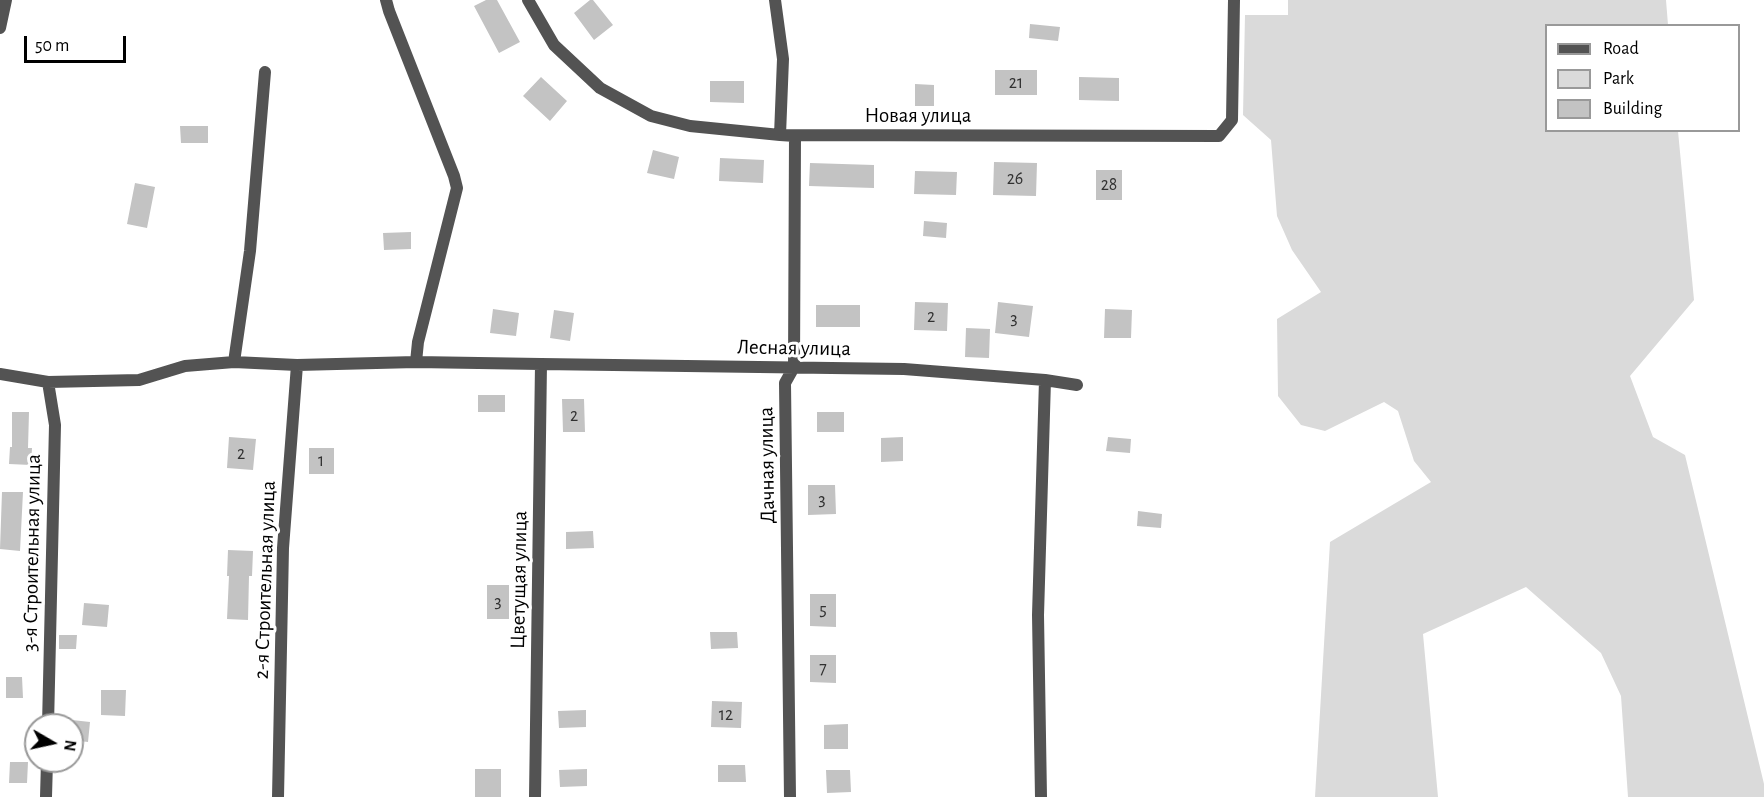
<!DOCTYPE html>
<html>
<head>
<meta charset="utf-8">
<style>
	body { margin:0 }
	#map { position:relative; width:1764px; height:797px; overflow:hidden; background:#fff; font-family:"Alegreya Sans",sans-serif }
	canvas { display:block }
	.legend { position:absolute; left:1545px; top:24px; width:195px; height:108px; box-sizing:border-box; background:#fff; border:2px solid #999; margin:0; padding:8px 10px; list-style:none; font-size:18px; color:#000 }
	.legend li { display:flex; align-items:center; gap:12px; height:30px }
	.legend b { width:30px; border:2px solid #999 }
	.north { position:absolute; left:24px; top:713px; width:60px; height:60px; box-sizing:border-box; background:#fff; border:2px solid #999; border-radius:50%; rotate:99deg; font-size:16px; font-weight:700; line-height:24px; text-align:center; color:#000 }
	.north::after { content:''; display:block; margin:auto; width:21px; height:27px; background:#000; clip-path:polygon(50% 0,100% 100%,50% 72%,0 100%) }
	.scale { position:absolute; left:24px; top:36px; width:102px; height:27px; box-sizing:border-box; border:3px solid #000; border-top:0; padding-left:8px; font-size:18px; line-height:21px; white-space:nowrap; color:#000; -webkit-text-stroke:4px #fff; paint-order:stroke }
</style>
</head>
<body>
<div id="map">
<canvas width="1764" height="797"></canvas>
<ul class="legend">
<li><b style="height:8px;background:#535353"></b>Road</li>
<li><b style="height:16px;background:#dadada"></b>Park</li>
<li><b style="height:16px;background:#c3c3c3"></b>Building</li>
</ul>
<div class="north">N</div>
<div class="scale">50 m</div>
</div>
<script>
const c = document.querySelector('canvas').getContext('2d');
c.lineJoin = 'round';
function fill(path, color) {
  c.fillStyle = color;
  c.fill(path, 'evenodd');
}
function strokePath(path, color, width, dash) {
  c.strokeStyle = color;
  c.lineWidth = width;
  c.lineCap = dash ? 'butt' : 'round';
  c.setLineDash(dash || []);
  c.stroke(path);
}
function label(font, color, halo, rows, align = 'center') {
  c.font = font + ' "Alegreya Sans",sans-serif';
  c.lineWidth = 6;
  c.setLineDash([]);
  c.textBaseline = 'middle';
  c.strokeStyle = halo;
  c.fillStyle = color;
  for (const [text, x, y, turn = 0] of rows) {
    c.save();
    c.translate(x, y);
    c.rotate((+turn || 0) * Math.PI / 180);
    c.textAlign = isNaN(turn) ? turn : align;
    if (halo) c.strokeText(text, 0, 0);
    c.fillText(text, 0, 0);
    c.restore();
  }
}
fill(new Path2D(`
	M1288 0H1666L1668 25 1546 26V130L1678 131 1694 300 1630 376 1653 437 1685 455 1764 784V797H1628L1621 696 1601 653 1526 587 1423 634 1438 797H1315L1330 542 1431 482 1414 461 1398 411 1384 402 1325 431 1301 425 1278 396 1277 319 1321 292 1292 250 1277 216 1271 140 1243 115 1245 15H1288Z`), '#dadada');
fill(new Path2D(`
	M486 0H497L520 42 499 53 474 6Z
	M590 0H593L613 25 594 40 574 13Z
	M1030 24 1060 27 1058 41 1029 38Z
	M995 70H1037V95H995Z
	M541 77 567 101 550 121 523 96Z
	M1079 77 1119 78V101L1079 100Z
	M710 81H744V103L710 102Z
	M915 84 934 85V106H915Z
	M180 126H208V143H181Z
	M653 150 679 157 674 179 647 173Z
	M720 158 764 160 763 183 719 181Z
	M994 162 1037 163 1036 196 993 195Z
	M810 163 874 165V188L809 186Z
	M1096 170H1122V200H1096Z
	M915 171 957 172 956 195 914 194Z
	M135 183 155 187 147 228 127 224Z
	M924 221 947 223 946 238 923 236Z
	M411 232V249L384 250 383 233Z
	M915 302 948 303 947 331 914 330Z
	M998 302 1033 306 1029 337 995 333Z
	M816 305H860V327H816Z
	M493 309 519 313 516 336 490 333Z
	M1105 309 1132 310 1131 338H1104Z
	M554 310 574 313 570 341 550 338Z
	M966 328 990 329 989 358 965 357Z
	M478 395H505V412H478Z
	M562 399H584L585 432H563Z
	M12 412H29L28 448H32L31 465 9 464 10 447H12Z
	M817 412H844V432H817Z
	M229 437 256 439 253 470 227 468Z
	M903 437V461L881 462V438Z
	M1108 437 1131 439 1130 453 1106 451Z
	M309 448H334V474H309Z
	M808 485H835L836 514 808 515Z
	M2 492H23L20 551 0 549Z
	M1138 511 1162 514 1161 528 1137 526Z
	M593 531 594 548 566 549V532Z
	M228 550 253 551 252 576H249L248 620 227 619 229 576H227Z
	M487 585H509V619H487Z
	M810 594H836V627L810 626Z
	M84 603 109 605 107 627 82 625Z
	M710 632H737L738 648 711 649Z
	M59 635H77L76 649H59Z
	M810 655H836V683L810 682Z
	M6 677H22L23 698H6Z
	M101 690H126L125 716 101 715Z
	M712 701 742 702 741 728 711 727Z
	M586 710V727L559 728 558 711Z
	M72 720 90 722 88 742 72 740Z
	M848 724V749H824V725Z
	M10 762H28L27 783H9Z
	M718 765H745L746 782H718Z
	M475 769H501V797H475Z
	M587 769V786L560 787 559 770Z
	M826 770H850L851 792 827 793Z`), '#c3c3c3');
strokePath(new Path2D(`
	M386 0 389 11 454 176 457 188 418 342 416 362
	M528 0 554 45 600 88 651 116 690 126 780 135 1219 136 1232 120 1234 0
	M775 0 783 59 780 135 795 136 794 367 785 383 790 797
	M0 28 6 0
	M234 362 250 251 265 72
	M0 374 48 382 139 380 185 366 234 362 297 365 416 362 541 364 904 369 1045 380 1077 385
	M48 382 55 425 48 725
	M46 797 47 761
	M278 797 283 548 297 365
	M535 797 541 364
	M1041 797 1038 615 1045 380`), '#535353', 12);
label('18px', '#313131', null, [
	["21",1016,83],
	["26",1015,179],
	["28",1109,185],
	["2",931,317],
	["3",1014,319],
	["2",574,416],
	["2",241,454],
	["1",321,461],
	["3",822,500],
	["3",498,602],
	["5",823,610],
	["7",823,669],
	["12",726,715]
]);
label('21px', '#000', '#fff', [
	["Новая улица",918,116],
	["Лесная улица",794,348,1],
	["Дачная улица",767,465,-91],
	["3-я Строительная улица",32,553,-89],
	["2-я Строительная улица",265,580,-88],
	["Цветущая улица",519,580,-89]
]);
</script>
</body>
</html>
